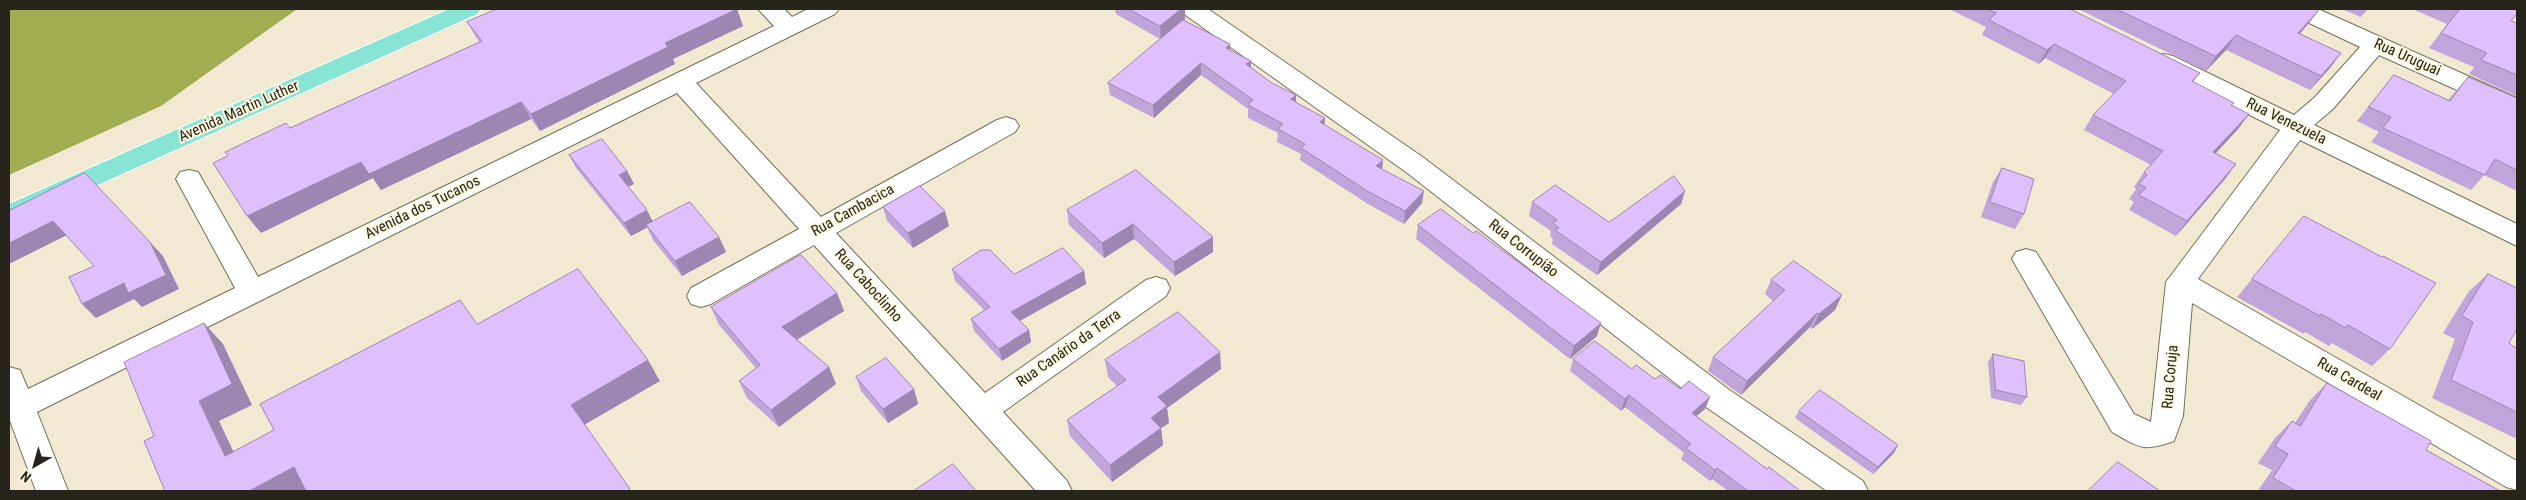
<!DOCTYPE html>
<html>
<head>
<meta charset="utf-8">
<style>
	body { margin:0 }
	#map { position:relative; width:2526px; height:500px; overflow:hidden; background:#f1e9d2; font-family:"Roboto Condensed",sans-serif }
	canvas { display:block }
	.frame { position:absolute; inset:0; border:10px solid #27241b; pointer-events:none }
	.north { position:absolute; left:10px; top:440px; width:50px; height:50px; -webkit-text-stroke:4px #fef7df; paint-order:stroke; rotate:218deg; font-size:14px; font-weight:700; line-height:20px; text-align:center; color:#27241b }
	.north::after { content:''; display:block; margin:auto; width:18px; height:22px; background:#27241b; clip-path:polygon(50% 0,100% 100%,50% 72%,0 100%) }
</style>
</head>
<body>
<div id="map">
<canvas width="2526" height="500"></canvas>
<div class="frame"></div>
<div class="north">N</div>
</div>
<script>
const c = document.querySelector('canvas').getContext('2d');
c.lineJoin = 'round';
function fill(path, color) {
  c.fillStyle = color;
  c.fill(path, 'evenodd');
}
function strokePath(path, color, width, dash) {
  c.strokeStyle = color;
  c.lineWidth = width;
  c.lineCap = dash ? 'butt' : 'round';
  c.setLineDash(dash || []);
  c.stroke(path);
}
function label(font, color, halo, rows, align = 'center') {
  c.font = font + ' "Roboto Condensed",sans-serif';
  c.lineWidth = 4;
  c.setLineDash([]);
  c.textBaseline = 'middle';
  c.strokeStyle = halo;
  c.fillStyle = color;
  for (const [text, x, y, turn = 0] of rows) {
    c.save();
    c.translate(x, y);
    c.rotate((+turn || 0) * Math.PI / 180);
    c.textAlign = isNaN(turn) ? turn : align;
    if (halo) c.strokeText(text, 0, 0);
    c.fillText(text, 0, 0);
    c.restore();
  }
}
fill(new Path2D(`
	M9 9H297L161 106 9 175Z`), '#a2ac51');
const minor = new Path2D(`
	M758 9H784L792 17 808 9H839L835 14 696 83 821 217 997 120 1006 117 1015 120 1019 126 1015 132 836 233 985 393 1146 280 1156 277 1166 280 1170 288 1166 296 1003 412 1067 481 1072 491H1036L814 245 711 304 701 307 691 304 687 296 691 288 799 229 677 93 37 412 68 491H36L9 418V367L20 370 28 389 235 288 176 179 180 172 189 170 198 172 258 277 774 26Z
	M1180 9H1208L1424 158 1728 389 1863 481 1868 491H1827L1706 407 1406 172 1184 14Z
	M2286 9H2318L2517 98V117L2379 55 2333 109 2314 125 2517 224V246L2300 140 2198 279 2517 461V490L2506 487 2192 303 2183 416 2174 441C2143 452 2140 448 2112 432L2012 259 2016 252 2026 249 2036 252 2134 414 2151 422 2166 282 2280 130 2155 68 2152 62 2155 56 2164 54 2173 56 2294 115 2315 97 2360 47 2290 14Z`);
const major = new Path2D(`
	M449 9H481L477 14 9 225V204Z`);
strokePath(minor, '#746d59', 2);
strokePath(major, '#fff', 2);
fill(minor, '#fff');
fill(major, '#88e4d3');
fill(new Path2D(`
	M737 9 743 26 673 59 675 64 540 131 531 119 381 190 373 178 261 233 290 128 479 42 467 22Z
	M1115 9H1185V19L1184 20 1230 44V50L1251 61V67L1296 103 1325 118 1324 125 1382 169 1422 203 1404 224 1368 204 1300 160 1301 154 1277 142 1278 133 1248 118V109L1201 75 1154 118 1110 95 1108 83 1160 39 1116 14Z
	M1949 9H2070L2200 73 2193 82 2232 105 2249 114 2238 129 2215 154 2236 164 2225 179 2176 236 2129 210 2134 202 2129 199 2136 189 2134 187 2144 172 2151 165 2084 130 2093 115 2114 94 2045 58 2039 64 1982 35 1986 27Z
	M2078 9H2316L2319 10 2308 24 2300 34 2341 53 2330 68 2310 90 2226 50 2206 71Z
	M2342 9H2368L2361 17Z
	M2412 9H2517L2511 21 2517 23V96L2469 74 2474 67 2429 48 2447 24Z
	M2394 75 2448 100 2468 77 2517 98V191L2484 175 2471 190 2371 142 2379 132 2357 121Z
	M569 155 627 171 634 184 628 187 653 222 719 237 726 252 682 276 653 240 647 227 631 236 576 168Z
	M2002 168 2024 214 2015 229 1981 217 1993 182Z
	M1685 191 1681 204 1597 275 1552 244 1553 239 1550 236 1551 231 1529 216 1532 202 1609 222Z
	M883 207 949 226 913 248 887 221Z
	M1067 210 1213 237V252L1175 276 1134 239 1104 258 1069 225Z
	M2304 216 2390 349 2372 366 2332 343 2329 346 2305 332 2304 334 2237 297Z
	M1418 225 1473 233 1597 336 1570 359 1416 239Z
	M952 269 1014 274 1084 271 1086 284 1020 321 1029 330 1031 342 1002 361 974 331 971 319 984 310 955 281Z
	M2488 274 2509 343 2517 349V439L2432 398 2455 339 2443 333 2469 291Z
	M1771 280 1835 310 1812 329 1810 327 1741 395 1708 371 1713 357 1773 301 1765 294Z
	M837 293 844 311 797 340 829 367 836 384 779 427 747 398 739 381 756 368 719 325 711 307Z
	M1993 354 2027 397 2021 405 1991 398 1988 362Z
	M1573 359 1632 369 1655 379 1680 389 1710 397 1705 409 1696 416 1767 469 1799 490 1798 491H1728L1712 479 1710 481 1681 459 1684 453 1625 407 1621 411 1570 371Z
	M1105 360 1221 369 1167 408 1169 423 1161 428 1163 445 1112 482 1070 436 1067 420 1117 386 1108 377Z
	M856 377 914 389 918 404 888 423 861 391Z
	M2327 383 2426 450 2500 491H2258L2272 470 2258 463 2275 438 2292 421 2295 423 2310 400Z
	M1799 411 1894 453 1873 474 1795 418Z`), '#c1a4da');
fill(new Path2D(`
	M737 9 743 26 673 59 675 64 540 131 531 114 665 43Z
	M1181 9H1185V19L1161 39 1160 26Z
	M2319 10 2308 24 2287 48 2298 33Z
	M2236 35 2226 50 2206 71 2216 56Z
	M1230 44V57L1226 48Z
	M2054 44 2045 58 2039 64 2047 50Z
	M2341 53 2330 68 2310 90 2321 76Z
	M1251 61V73L1246 64Z
	M1201 63V75L1154 118 1153 105Z
	M1296 95V107L1291 99Z
	M521 102 531 119 381 190 373 178 261 233 247 216 361 162Z
	M2249 114 2238 129 2203 167 2213 152Z
	M1325 118 1324 130 1320 122Z
	M1383 160 1382 172 1376 166Z
	M2236 164 2225 179 2176 236 2187 221Z
	M627 171 634 184 626 188 619 175Z
	M1424 191 1422 203 1404 224 1405 211Z
	M1685 191 1681 204 1597 275 1601 262Z
	M647 210 654 224 631 236 624 223Z
	M945 211 949 226 913 248 908 233Z
	M53 221 67 235 9 264V243Z
	M1133 224 1134 239 1104 258 1102 243Z
	M719 237 726 252 682 276 675 261Z
	M1213 237V252L1175 276 1174 262Z
	M150 242 163 256 179 289 142 307 134 299 96 318 82 304Z
	M1084 271 1086 284 1014 324 1011 312Z
	M837 293 844 311 789 344 782 327Z
	M1842 295 1835 310 1812 329 1819 314Z
	M1817 313 1810 327 1741 395 1747 381Z
	M204 323 223 344 252 405 219 421 245 476 225 456 199 401Z
	M1601 323 1597 336 1570 359 1574 346Z
	M1029 330 1031 342 1002 361 999 349Z
	M1220 352 1221 369 1167 408 1169 423 1152 434 1151 418 1158 397Z
	M648 360 660 381 584 425 571 405Z
	M829 367 836 384 779 427 771 410Z
	M914 389 918 404 888 423 883 409Z
	M1629 395 1625 407 1621 411 1625 399Z
	M1710 397 1705 409 1687 424 1692 413Z
	M1161 428 1163 445 1112 482 1110 465Z
	M1898 445 1894 453 1873 474 1878 467Z
	M294 467 313 487 305 491H249Z
	M1717 468 1712 479 1710 481 1715 470Z`), '#9d86b2');
const building = new Path2D(`
	M497 9H737L665 43 668 47 531 114 521 102 369 174 361 162 247 216 213 163 228 156 225 152 286 123 290 128 482 41 467 22Z
	M1129 9H1181L1160 26Z
	M1987 9H2070L2200 73 2192 81 2234 103 2231 105 2249 114 2213 152 2236 164 2187 221 2139 195 2146 188 2139 184 2147 175 2144 172 2163 151 2093 115 2126 81 2054 44 2047 50 1989 20 1996 13Z
	M2117 9H2316L2319 10 2298 33 2341 53 2321 76 2236 35 2216 56Z
	M2458 9H2517V13L2511 21 2517 23V75L2481 60 2487 53 2441 33 2460 9Z
	M1183 20 1230 44 1226 48 1251 61 1246 64 1272 83 1296 95 1291 99 1297 103 1325 118 1320 122 1383 160 1376 166 1424 191 1405 211 1369 192 1301 148 1305 144 1278 129 1283 124 1248 105 1253 100 1201 63 1153 105 1108 83Z
	M2394 75 2450 101 2468 77 2517 98V170L2495 159 2485 175 2383 128 2391 117 2369 107Z
	M602 139 627 171 619 175 647 210 624 223 569 155Z
	M2002 168 2034 179 2024 214 1990 202Z
	M1136 170 1213 237 1174 262 1133 224 1102 243 1067 210Z
	M85 173 150 242 166 275 128 293 124 283 82 304 69 277 94 266 53 221 9 243V211Z
	M1674 176 1685 191 1601 262 1555 230 1559 228 1553 223 1557 220 1532 202 1555 185 1609 222Z
	M920 186 945 211 908 233 883 207Z
	M690 202 719 237 675 261 646 225Z
	M1441 209 1473 233 1476 231 1601 323 1574 346 1418 225Z
	M2304 216 2382 257 2383 256 2436 283 2390 349 2348 325 2346 328 2321 314 2320 316 2252 279Z
	M1063 248 1084 271 1011 312 1029 330 999 349 971 319 990 307 952 269 981 250H990L1014 274Z
	M801 255 837 293 782 327 829 367 771 410 739 381 760 365 711 307Z
	M1794 261 1842 295 1819 314 1817 313 1747 381 1713 357 1785 290 1771 280Z
	M578 269 648 360 571 405 630 489 627 491H306L294 467 249 491H165L144 441 154 436 124 362 204 323 232 384 199 401 225 456 274 430 260 404 460 300 477 324Z
	M2488 274 2517 288V329L2509 343 2517 349V412L2451 380 2473 322 2462 316Z
	M1178 312 1220 352 1158 397 1167 406 1151 418 1161 428 1110 465 1067 420 1126 380 1105 360Z
	M1595 341 1632 369 1636 365 1655 379 1661 375 1680 389 1689 381 1710 397 1692 413 1767 469 1769 467 1799 490 1797 491H1748L1717 468 1715 470 1686 448 1691 444 1629 395 1625 399 1573 359Z
	M1993 354 2024 361 2027 397 1996 390Z
	M886 358 914 389 883 409 856 377Z
	M2327 383 2431 441 2426 450 2500 491H2296L2273 478 2288 454 2275 446 2292 421 2300 426Z
	M1820 390 1898 445 1878 467 1799 411Z
	M2118 462 2160 491H2088Z
	M953 464 976 491H914Z`);
fill(building, '#e0bffe');
strokePath(building, '#9d86b2', 1);
label('15px', '#27241b', '#fef7df', [
	["Rua Uruguai",2407,58,24],
	["Avenida Martin Luther",239,112,-24],
	["Rua Venezuela",2286,122,26],
	["Avenida dos Tucanos",423,208,-26],
	["Rua Cambacica",853,211,-29],
	["Rua Corrupião",1523,249,38],
	["Rua Caboclinho",868,286,48],
	["Rua Canário da Terra",1069,349,-35],
	["Rua Coruja",2171,377,-85],
	["Rua Cardeal",2349,380,30]
]);
</script>
</body>
</html>
